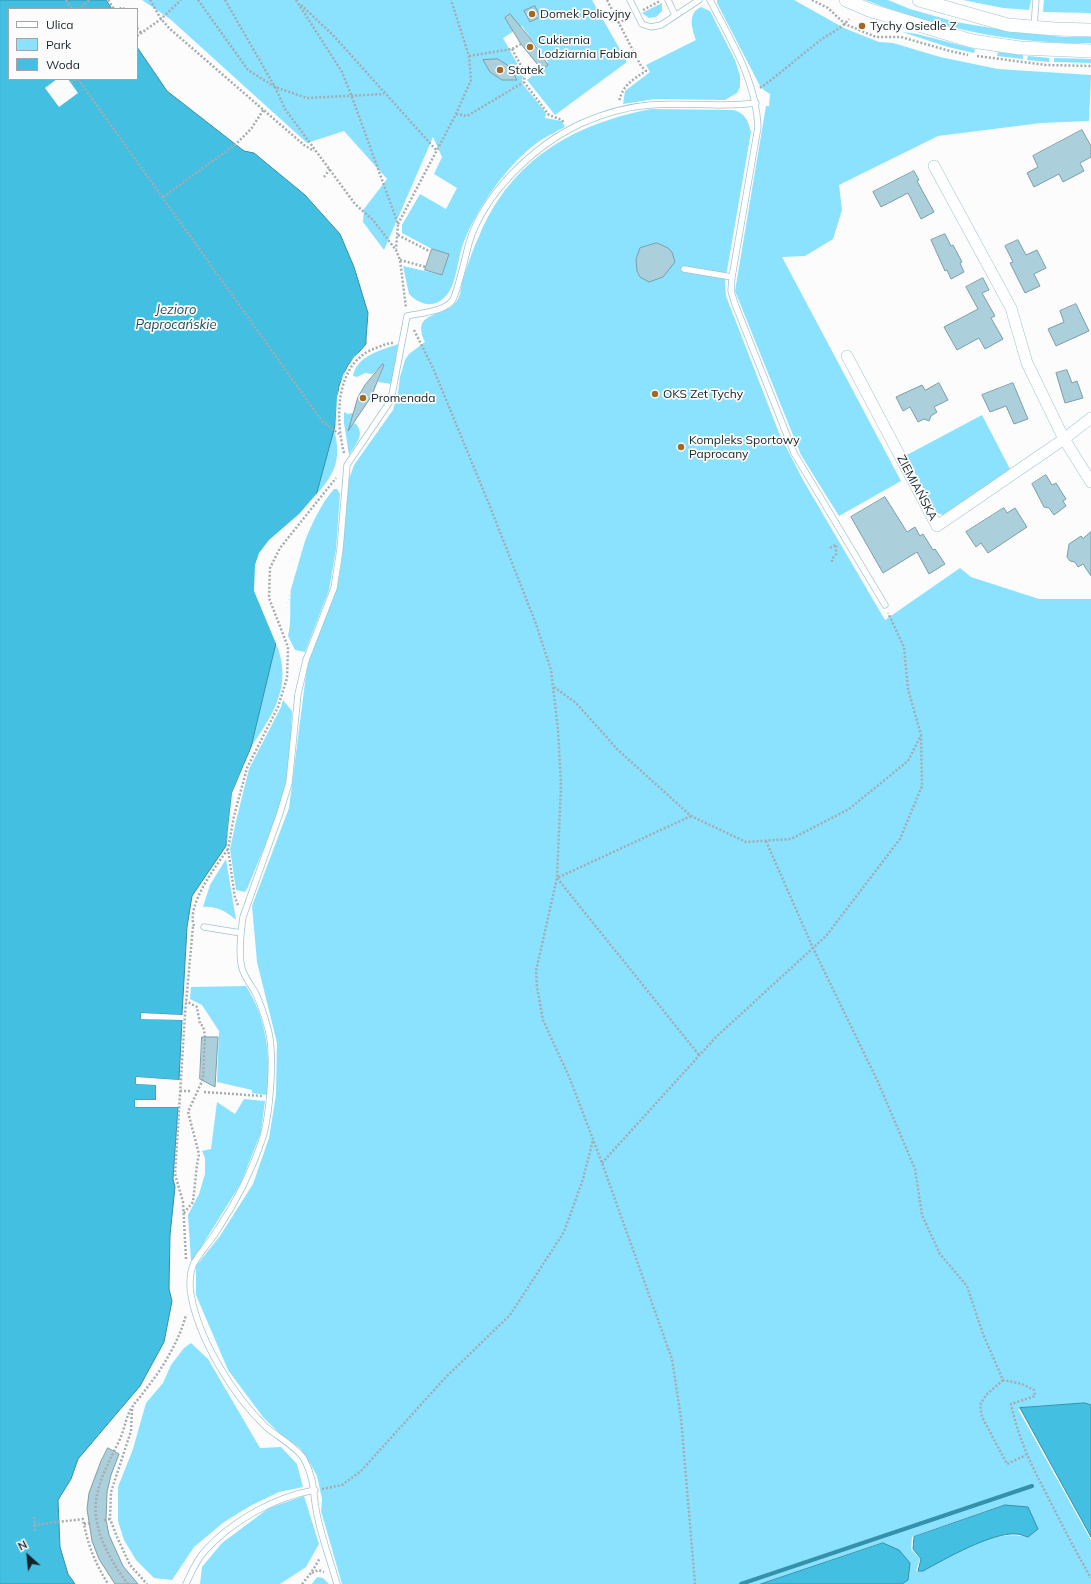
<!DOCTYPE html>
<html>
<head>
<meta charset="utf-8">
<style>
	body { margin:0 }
	#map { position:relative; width:1091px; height:1584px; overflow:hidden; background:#fcfcfc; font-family:Mulish,sans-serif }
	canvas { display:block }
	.legend { position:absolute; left:8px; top:8px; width:130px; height:72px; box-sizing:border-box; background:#fcfcfc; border:1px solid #a0a5a7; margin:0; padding:5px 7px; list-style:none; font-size:12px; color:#152327 }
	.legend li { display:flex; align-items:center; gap:8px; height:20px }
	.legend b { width:20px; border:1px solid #a0a5a7 }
	.north { position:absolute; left:8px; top:1536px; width:40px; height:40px; -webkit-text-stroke:3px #fcfcfc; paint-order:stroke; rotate:333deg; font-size:11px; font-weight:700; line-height:16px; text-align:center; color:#152327 }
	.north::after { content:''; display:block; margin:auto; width:14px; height:18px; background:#152327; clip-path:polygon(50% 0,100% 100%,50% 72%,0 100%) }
</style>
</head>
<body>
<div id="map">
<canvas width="1091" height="1584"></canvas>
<ul class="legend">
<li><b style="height:5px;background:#fff"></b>Ulica</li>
<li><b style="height:11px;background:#8ae2fe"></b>Park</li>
<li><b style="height:11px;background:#43bfe2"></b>Woda</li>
</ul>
<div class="north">N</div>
</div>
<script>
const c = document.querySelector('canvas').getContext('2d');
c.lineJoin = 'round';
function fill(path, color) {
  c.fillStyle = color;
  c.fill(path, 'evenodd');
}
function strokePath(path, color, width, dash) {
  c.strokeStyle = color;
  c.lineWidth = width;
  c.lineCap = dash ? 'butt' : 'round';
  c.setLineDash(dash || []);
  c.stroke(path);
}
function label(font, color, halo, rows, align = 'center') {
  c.font = font + ' Mulish,sans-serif';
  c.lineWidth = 3.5;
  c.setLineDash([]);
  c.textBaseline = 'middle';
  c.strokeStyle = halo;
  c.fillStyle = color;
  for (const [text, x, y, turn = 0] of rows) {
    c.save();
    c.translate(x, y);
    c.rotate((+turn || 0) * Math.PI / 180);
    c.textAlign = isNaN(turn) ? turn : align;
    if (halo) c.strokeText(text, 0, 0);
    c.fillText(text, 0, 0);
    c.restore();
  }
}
fill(new Path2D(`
	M142 0H592L627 62 555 115 527 80 548 62 522 26 503 38 523 74 522 83 546 113 545 118 562 121 565 127C557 131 549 135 541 140 509 161 476 209 463 244 457 260 457 286 444 298 432 309 419 304 409 294L403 266 442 275 449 254 432 249 402 233V225L420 194 446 209 457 188 434 174 442 157 433 137 384 250 363 222 364 209 387 179 344 131 307 143 170 19Z
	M717 0H794L844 28 879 42 893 43 940 57 998 69 1091 75 1089 121 1041 123 938 136 839 185 842 210 833 239 805 256 782 257 901 481 839 516 801 455 735 291 766 106H769L770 94 765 91 760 86 717 3Z
	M865 0H888L910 9 956 22 1009 31 1064 37H1091V43C1013 45 937 27 865 0Z
	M963 0H1031L1029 10 1003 8Z
	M1044 0H1091V13L1043 12Z
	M662 3V11L656 17 649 18 642 13Z
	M701 7 710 11 735 60 740 76V87L737 93 725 100 655 99 623 104 625 91 650 72 646 65 696 40C692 29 687 13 701 7Z
	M902 32 917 34 975 49 974 53 948 47Z
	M998 52 1023 55V59L997 56Z
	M1028 56 1049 58V62L1027 60Z
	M1054 58 1091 59V63L1054 62Z
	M651 109 733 110C745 113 748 120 751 132L725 282 726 296 779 433 803 480 885 620 960 568 971 577 1039 599H1091V1406L1083 1404 1018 1409 1091 1540V1584H901L897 1551 881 1543 761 1584H342L321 1511 322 1499 317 1476 311 1465 300 1448 279 1433 263 1417 228 1370 196 1295V1266L220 1236 253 1184 269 1138 276 1095 277 1043 257 962 252 906 289 808 308 659 337 588 341 566 349 479 354 465 393 410 398 393 400 377 405 360 409 354 425 342C409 308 449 320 459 297 461 292 461 287 462 282 467 266 473 249 480 234 512 159 574 124 651 109ZM1003 1505 1027 1508 1036 1529 1027 1537C991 1528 952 1555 922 1571H916L920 1559 911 1549 912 1537Z
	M398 344 392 384 378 382 384 365 372 374 365 373 357 377 353 376C356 356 382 350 398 344Z
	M344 412 348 414 353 413 352 425 355 423C366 434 356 444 349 455L344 423Z
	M982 415 1010 469 946 516 934 512 905 456Z
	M333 432 335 433C341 460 335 474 316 495Z
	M334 489H337L340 494 336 549 329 590 305 652 295 650 288 636C292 621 289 606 291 590 295 562 314 511 334 489Z
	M276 643C293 685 274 713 251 747Z
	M283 700 292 711C291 734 290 758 286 781 279 818 261 853 248 887L245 892 236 890 230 849 236 821 249 769 281 707Z
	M226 859 236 920C225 911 217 906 203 907L210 885Z
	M246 986C267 1019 271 1057 267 1095L252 1093V1090L217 1082 219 1031 202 1005 190 999 191 987Z
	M244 1099 265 1101 261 1132 241 1183 193 1260H191L188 1215 199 1194 205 1174V1158L202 1151 211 1149 217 1102 235 1114Z
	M191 1343 208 1359 260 1448 281 1447 297 1464 303 1487 279 1492 250 1506 224 1522 194 1547 172 1580 154 1578 136 1560 124 1540 118 1521V1487L133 1449 146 1403 163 1383 171 1365 184 1348Z
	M304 1496 319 1544 306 1567 280 1584H200L202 1567 222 1543 269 1508Z
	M317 1577 323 1578 329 1584H312Z`), '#8ae2fe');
const water = new Path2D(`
	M0 0H106L112 9H9V79H137V47L167 91 244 151 254 153 305 195 340 234 354 267 368 313 366 339V344L348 365 339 386 335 426 276 643 251 747 232 793 226 846 192 896 187 927 182 1015 141 1013V1018L182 1020 179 1080 136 1077V1084L156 1085V1100H135V1107H178L173 1179 175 1187 170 1235 169 1289 172 1301 164 1342 140 1386 78 1459 71 1479 58 1500 60 1547 68 1574 75 1584H0Z
	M1085 1403 1091 1405V1537L1020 1408Z
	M1005 1505 1028 1507 1038 1529 1028 1537C1024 1536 1020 1534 1016 1534 992 1532 945 1559 923 1571H918L921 1559 913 1549 914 1537Z
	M883 1543 899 1550 910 1563 908 1580 902 1584H761Z`);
fill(water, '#43bfe2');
strokePath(water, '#3590aa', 1);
fill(new Path2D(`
	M57 79H68L78 93 59 107 45 88Z
	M366 347 350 366 344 375 339 397 335 431 337 397 343 375 354 357Z
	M319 491 291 590 277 646 254 591 255 565 259 553 269 540 299 514Z
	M249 753 234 794 226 846 232 793Z
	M141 1013 182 1015V1017L143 1015V1017L182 1018V1020L141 1019Z
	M136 1077 179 1080 178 1082 138 1079V1082L158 1084V1101L156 1102H137V1105H178V1107H135V1100H156V1085L136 1084Z`), '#fcfcfc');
strokePath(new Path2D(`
	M741 1584 1032 1486`), '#3590aa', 4);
const building = new Path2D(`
	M535 6 540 17 530 22 524 11Z
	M510 14 530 38 548 65 542 70 521 44 505 18Z
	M498 59 510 67 517 80H502L490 72 483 60Z
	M1082 130 1091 146V157L1080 163 1084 171 1063 182 1059 174 1034 187 1027 173 1038 167 1033 156Z
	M914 171 919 180 917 181 934 212 921 219 908 193 881 207 873 192Z
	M945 234 951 246 953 245 962 262 960 263 964 272 951 279 947 270 945 271 931 240Z
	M1018 240 1026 255 1037 250 1046 268 1034 274 1040 286 1025 293 1010 263 1013 262 1005 246Z
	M657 243 668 248 672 252 675 262 663 277 649 282 640 277 637 271 636 259 640 248Z
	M432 249 449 254 442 275 425 270Z
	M983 278 989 290 982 293 995 316 991 318 1003 339 985 349 979 338 957 350 944 327 978 309 966 287Z
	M1076 304 1089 331 1056 346 1048 329 1064 322 1060 311Z
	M383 364 384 365 371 397 348 431 358 397 365 385Z
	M1067 370 1072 383 1077 381 1083 398 1065 403 1056 373Z
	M939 383 948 400 934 407 937 412 931 416 929 421 924 419 918 422 910 407 903 411 896 397 922 385 925 390Z
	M1013 383 1028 419 1014 424 1006 406 990 412 982 395Z
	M1046 475 1052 485 1056 483 1066 499 1063 501 1066 506 1054 515 1049 508 1044 507 1032 484Z
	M885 497 907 532 915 527 920 536 923 534 933 550 935 549 945 564 929 574 917 552 883 573 851 517Z
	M1004 508 1007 513 1015 508 1027 527 988 553 981 543 976 547 966 532Z
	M1091 532V576L1083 564 1078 567 1075 562 1070 561 1067 557 1069 544 1081 536 1083 538Z
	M202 1037H218L215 1087 200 1079Z
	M108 1448 119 1454 111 1475 107 1492 106 1520 109 1535 123 1566 138 1584H115L99 1559 92 1541 87 1509 89 1493 101 1461Z`);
fill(building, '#accfdc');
strokePath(building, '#7b9ea9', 1);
const service = new Path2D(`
	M630 0 642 24 651 27 661 25 699 0
	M668 0 675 15
	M710 0C731 41 756 80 758 127L732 277 731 291 735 304 794 453 885 605
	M1034 27 1036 0
	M684 269 732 277
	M204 927 241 933
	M186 1584C191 1573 196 1561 204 1552 231 1521 275 1497 315 1490
	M337 1584C330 1559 320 1534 316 1509 313 1491 314 1477 304 1459 297 1447 276 1436 265 1426 233 1395 199 1340 191 1295 189 1285 190 1271 194 1263 201 1251 211 1241 218 1229 236 1202 252 1170 262 1140 270 1115 275 1054 268 1029 265 1018 261 1005 256 994 252 986 244 977 242 968 238 954 241 931 243 917L279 816 289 783 298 694 306 660 334 588 340 549 347 465 391 400 407 316C420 313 443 312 452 301 457 295 466 254 469 243 484 193 534 146 580 124 602 114 625 107 650 105 685 102 721 108 756 103`);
const minor = new Path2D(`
	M934 166 1011 308 1027 363 1064 439 1091 418
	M847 356 937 526 1064 439 1091 482`);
const tertiary = new Path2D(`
	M846 0 869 10 972 41 1020 48 1091 51
	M919 0 1008 25 1055 29 1091 30`);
strokePath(service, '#a0c4d0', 7);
strokePath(minor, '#a0c4d0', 12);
strokePath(tertiary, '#a0c4d0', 14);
strokePath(new Path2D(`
	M66 0 72 9
	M108 0 114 9
	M150 0 161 19 170 29 304 145 314 151
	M198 0 248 70 275 87 307 98 384 94
	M225 0 275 87 285 109 355 204 373 220 396 250 400 260 406 308
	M296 0 342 72 352 97 398 224 396 249
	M607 0 641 66 646 71C632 80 622 86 619 102
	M812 0 828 8 845 24 876 37H901L950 51 968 55
	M301 5 333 35 437 151
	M78 9 90 0
	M120 9 122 7 124 9
	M643 10 660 1
	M618 23 630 17
	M137 28 141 33
	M137 36 161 19 181 0
	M512 49 525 73 524 82 549 115 562 120 564 123
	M469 56 512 49 521 44
	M977 56 1046 65 1091 66
	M78 79 322 421 339 434
	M71 83 76 79
	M760 88C781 73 801 55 822 39 831 33 842 28 849 19
	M456 114 467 116 524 82
	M324 177 330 169
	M163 197 236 144 251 129 264 109
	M398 224 456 114 471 80 469 56 451 0
	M398 235 431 252
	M400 260 426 267
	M414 330 433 368 489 504 536 624 551 670 558 730 561 785 557 878 536 971 537 987 543 1020 570 1079 602 1163 672 1359 681 1418 695 1584
	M344 453C335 418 335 362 376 348 382 346 387 343 393 343
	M830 548 837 544
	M832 562V559L836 554V545
	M554 687 576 703 618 750 691 816 746 842 791 839 849 809 908 761 921 735 908 689 904 647 888 613
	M691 816 557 878 699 1055
	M766 841 813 948 878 1082 915 1169 922 1215 940 1254 967 1286 983 1334 1003 1380 1022 1384 1034 1390 1035 1396 1011 1404C1018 1438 1032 1467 1048 1497 1062 1525 1076 1552 1091 1578
	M238 905 235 898 228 849 234 816 247 768 278 707 287 678 288 647 269 598 270 568 280 548 336 478
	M194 926C186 905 216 866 228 849
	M180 1091H190
	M204 1092 262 1096
	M602 1163 715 1038 826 936 900 839 922 786 921 736
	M184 1213 193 1202 197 1165 199 1154 188 1112 203 1079 205 1035 203 1026 200 1024 197 1007 186 1001
	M186 1259 183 1202 175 1174 185 1014 193 926
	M1003 1380 986 1395 980 1405 982 1417 1007 1464 1026 1455
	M132 1409 131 1431 111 1492 110 1519 117 1537 130 1565 147 1584
	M322 1489 342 1485 361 1471 444 1379 510 1315 564 1232 583 1179 593 1140
	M34 1517 35 1531
	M104 1520 110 1519
	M84 1524 91 1523
	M34 1525 83 1519C87 1543 95 1563 108 1584
	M312 1573 318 1570 324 1572
	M128 1584C110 1561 90 1526 97 1495 101 1475 111 1458 120 1439 125 1428 126 1415 133 1406 137 1400 142 1395 146 1389 163 1368 179 1341 186 1315
	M302 1584 311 1573 320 1558`), '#a6abad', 2.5, [2, 2]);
strokePath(service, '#fff', 5.5);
strokePath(minor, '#fff', 11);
strokePath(tertiary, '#fff', 13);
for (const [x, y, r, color] of [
	[532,14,4,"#9f6b23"],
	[862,26,4,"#9f6b23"],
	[530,47,4,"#9f6b23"],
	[500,70,4,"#9f6b23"],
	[655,394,4,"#9f6b23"],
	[363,398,4,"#9f6b23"],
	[681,447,4,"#9f6b23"]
]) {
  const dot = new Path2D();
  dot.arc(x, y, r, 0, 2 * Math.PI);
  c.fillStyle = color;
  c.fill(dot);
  strokePath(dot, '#fcfcfc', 1.5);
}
label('12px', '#152327', '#fcfcfc', [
	["Domek Policyjny",540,14],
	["Tychy Osiedle Z",870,26],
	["Cukiernia",538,40],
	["Lodziarnia Fabian",538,54],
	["Statek",508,70],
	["OKS Zet Tychy",663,394],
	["Promenada",371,398],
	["Kompleks Sportowy",689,440],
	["Paprocany",689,454]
], 'left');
label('12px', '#152327', '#fcfcfc', [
	["ZIEMIAŃSKA",917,488,62]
]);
label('italic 13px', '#194d5c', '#fcfcfc', [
	["Jezioro",176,310],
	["Paprocańskie",176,325]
]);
</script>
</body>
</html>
